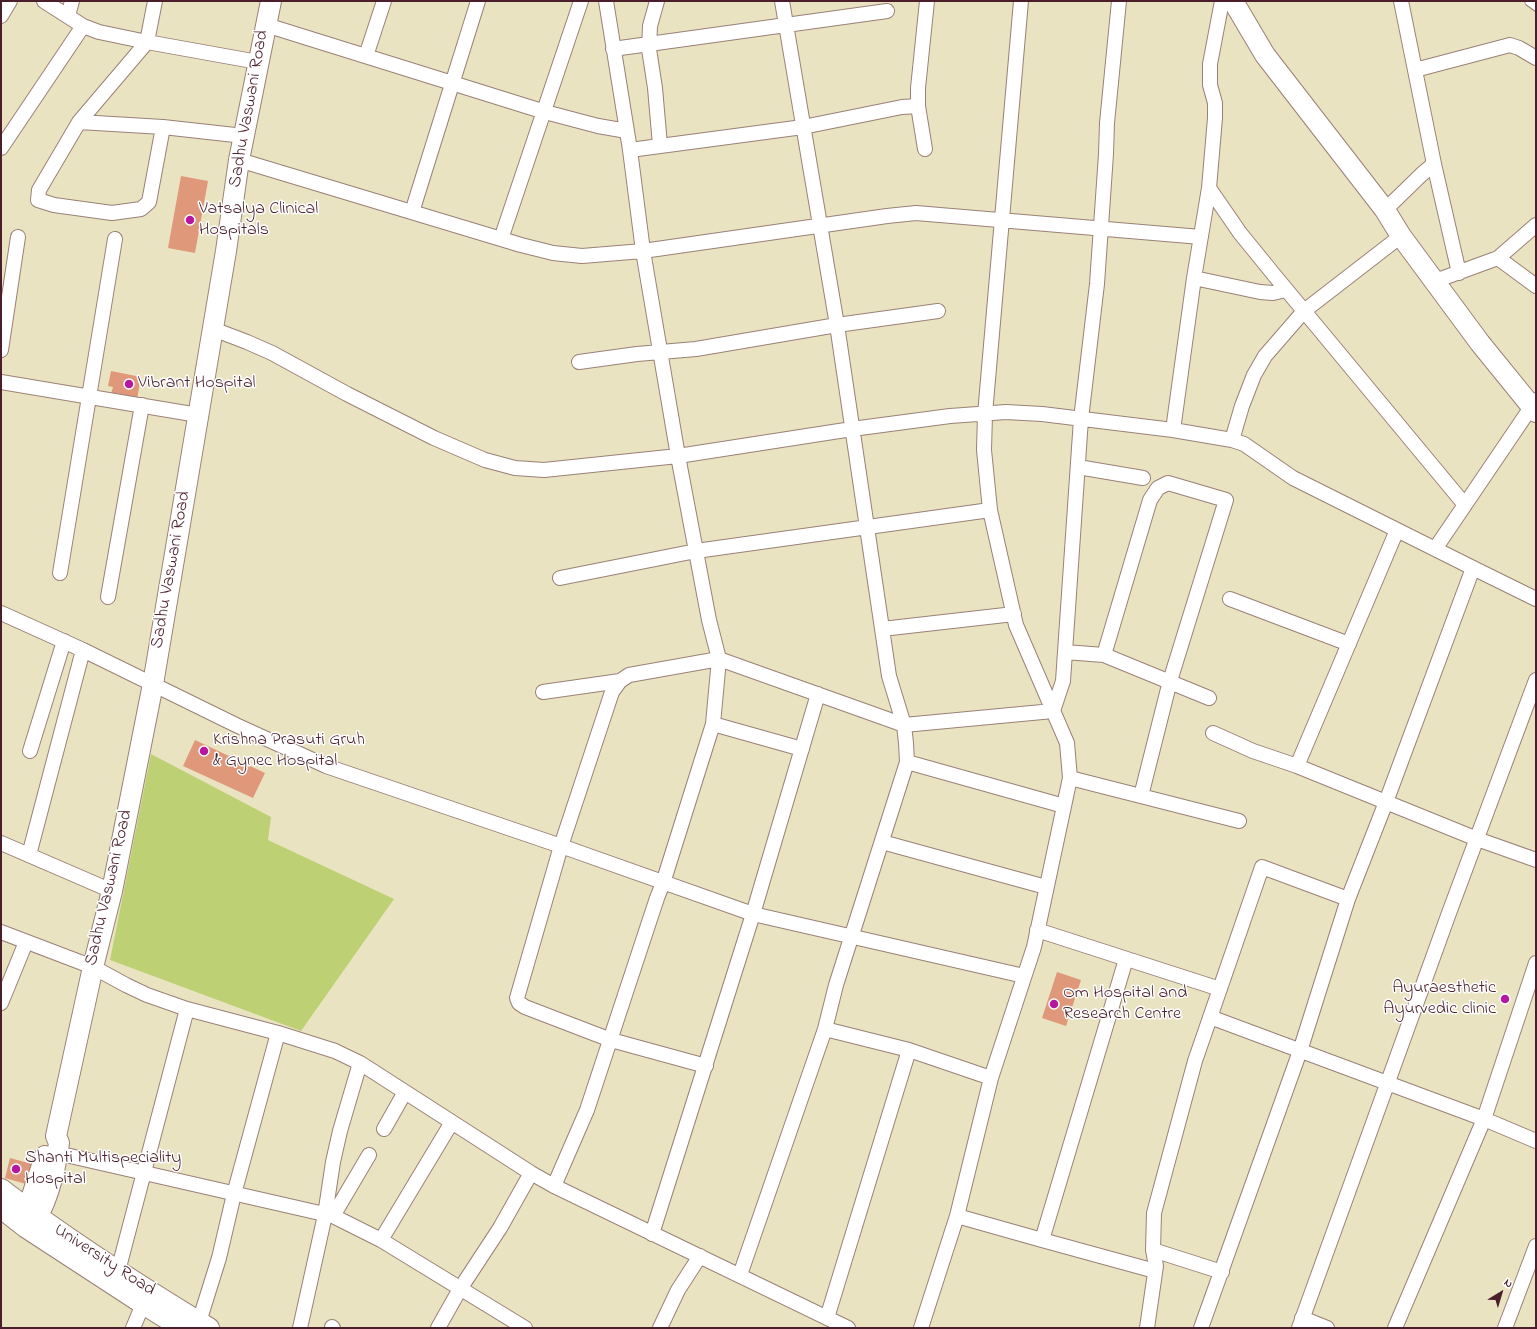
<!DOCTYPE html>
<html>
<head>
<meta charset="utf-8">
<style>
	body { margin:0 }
	#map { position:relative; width:1537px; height:1329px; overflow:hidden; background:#eae3c2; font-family:"Indie Flower",sans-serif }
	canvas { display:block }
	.frame { position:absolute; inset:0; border:2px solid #4a1f2b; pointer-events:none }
	.north { position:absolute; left:1481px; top:1273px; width:40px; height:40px; -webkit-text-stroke:3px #fff; paint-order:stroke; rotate:38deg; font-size:11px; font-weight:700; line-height:16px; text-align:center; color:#4a1f2b }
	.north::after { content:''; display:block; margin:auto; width:14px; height:18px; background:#4a1f2b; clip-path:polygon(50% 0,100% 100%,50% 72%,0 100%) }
</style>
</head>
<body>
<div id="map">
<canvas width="1537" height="1329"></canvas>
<div class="frame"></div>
<div class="north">N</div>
</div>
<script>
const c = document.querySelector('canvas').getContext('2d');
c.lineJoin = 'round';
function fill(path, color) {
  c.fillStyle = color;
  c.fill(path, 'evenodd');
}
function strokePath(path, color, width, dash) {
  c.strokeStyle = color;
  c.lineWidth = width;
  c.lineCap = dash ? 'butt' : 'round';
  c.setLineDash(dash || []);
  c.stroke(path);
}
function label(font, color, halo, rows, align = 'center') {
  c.font = font + ' "Indie Flower",sans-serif';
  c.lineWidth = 3;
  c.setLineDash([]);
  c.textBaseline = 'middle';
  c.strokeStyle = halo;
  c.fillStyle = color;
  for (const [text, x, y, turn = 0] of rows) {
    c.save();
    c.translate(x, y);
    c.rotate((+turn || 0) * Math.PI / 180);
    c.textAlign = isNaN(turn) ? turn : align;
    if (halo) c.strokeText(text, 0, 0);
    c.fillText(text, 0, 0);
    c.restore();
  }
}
fill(new Path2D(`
	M151 754 271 817 268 840 394 899 301 1031 110 960Z`), '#bdd174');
fill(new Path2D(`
	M181 176 208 181 195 253 168 248Z
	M111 371 141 377 137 399 111 394 113 387 108 386Z
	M195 740 265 773 253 798 183 766Z
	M1057 972 1081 980 1066 1026 1042 1018Z
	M10 1158 32 1164 26 1184 5 1178Z`), '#df9879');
const lane = new Path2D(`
	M1529 2 1536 7`);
const street = new Path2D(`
	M44 1 83 26 99 32 147 42 258 62
	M155 1 147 42 79 122 39 190 38 200 54 205 112 213 141 209 149 202 163 127
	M657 1 650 26 649 49 655 88 660 145
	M1222 1 1210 64V85L1215 103V118L1209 188 1240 233 1275 276 1465 505
	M1 16 10 1
	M68 16 72 1
	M266 25 545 112 598 126 627 131
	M613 49C705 37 796 23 887 11
	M366 56 384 1
	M1415 70 1510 45 1519 48 1536 58
	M918 106 925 149
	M79 122 163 127 244 136
	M1 148 83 26
	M630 150 803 127 902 107 918 106V88L927 1
	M239 160 521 245 553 253 582 256 643 251 887 216 916 213 1201 237
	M1434 164 1459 273
	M1385 210 1422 174 1434 164 1401 1
	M412 212 478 1
	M501 239 581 1
	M1498 258 1536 286
	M1194 278 1260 292 1273 293 1286 290
	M1435 281 1498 258 1536 225
	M213 329 247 342 272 353 347 394 434 438 485 460 515 468 544 470 678 456 852 429 950 416 1006 412 1042 414 1173 430 1232 440 1244 444 1293 478 1473 568 1536 599
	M1 350 18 237
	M579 362 637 354 696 349 837 325 938 311
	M1 382 198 415
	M1173 430 1194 278 1209 188
	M1232 440 1242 406 1254 375 1265 356 1304 311 1401 236
	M1078 467 1143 478
	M1397 530 1297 766 1477 839 1536 860
	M1435 549 1536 400
	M60 573 115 239
	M560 578 696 551 990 510
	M108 597 142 405
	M1230 599 1349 644
	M1 613 83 650 236 725 326 766 561 846 753 914 1024 976
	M882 629 1014 614
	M1065 652 1104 655 1209 698
	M1104 655 1150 500 1158 488 1168 483 1226 500 1170 681 1141 796
	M543 692 620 681
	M713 724 802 749
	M1213 733 1253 751 1297 766
	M30 751 64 641
	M907 762 1064 806
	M1070 778 1239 821
	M882 842 1046 887
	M1 843 112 891
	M29 855 83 650
	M1037 930 1220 989
	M1 932 93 967 126 985 147 995 187 1009 278 1033 335 1051 360 1063 531 1173 554 1186 848 1328
	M1 1003 26 942
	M1210 1017 1484 1119 1536 1141
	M825 1029 909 1050 991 1078
	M706 1066 611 1040 525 1007 519 1003 517 998 561 846 612 692 620 681 629 675 719 659 904 725 1053 711 1063 681 1081 419 1097 284 1106 154 1107 123 1119 1
	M384 1129 405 1092
	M57 1153 333 1216 381 1240 525 1328
	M554 1186 587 1110 657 898 663 883 713 724 719 659 709 620 678 456 643 251 630 150 606 1
	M333 1216 369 1155
	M957 1216 1042 1240 1126 959
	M652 1234 753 914 818 694
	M381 1240 452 1122
	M1042 1240 1155 1271
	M1153 1250 1222 1272
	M118 1271 187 1009
	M740 1275 825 1029 836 985 907 762 906 743 904 725 889 676 837 325 782 1
	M827 1318 909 1050
	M1302 1318 1327 1328
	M199 1322 219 1258 234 1194 278 1033
	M332 1327 333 1328
	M133 1328 143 1304
	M300 1328 325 1215 333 1162 340 1131 360 1063
	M438 1328 460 1289 500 1228 531 1173
	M660 1328 678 1290 700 1256
	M921 1328 957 1216 991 1078 1034 947 1070 778 1067 743 1016 625 990 510 984 450 985 414 1021 1
	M1147 1328 1156 1266 1153 1250 1154 1213 1195 1061 1262 867 1348 899 1386 802 1473 568
	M1201 1328 1300 1051 1348 899
	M1299 1328 1449 913 1536 680
	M1395 1328 1484 1119 1536 963
	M1505 1328 1536 1246`);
const secondary = new Path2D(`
	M1233 1 1265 55 1385 210 1401 236 1480 343 1536 412
	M56 1136 93 967 112 891 153 684 226 251 239 160 271 1
	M1 1189C67 1240 138 1285 209 1328
	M1 1208 25 1227 143 1304 182 1328
	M19 1218 32 1196 45 1156
	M31 1228C48 1202 55 1173 59 1143L56 1136`);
strokePath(lane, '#9a8176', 9);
strokePath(street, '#9a8176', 16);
strokePath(secondary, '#9a8176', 22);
strokePath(lane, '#fff', 7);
strokePath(street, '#fff', 14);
strokePath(secondary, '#fff', 20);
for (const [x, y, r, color] of [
	[190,220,5,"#b5179e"],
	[129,384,5,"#b5179e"],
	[204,751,5,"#b5179e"],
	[1505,999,5,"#b5179e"],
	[1054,1004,5,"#b5179e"],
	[16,1169,5,"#b5179e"]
]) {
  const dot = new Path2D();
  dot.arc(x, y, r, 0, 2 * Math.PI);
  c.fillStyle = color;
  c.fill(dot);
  strokePath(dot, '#fff', 1.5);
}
label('18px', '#4a1f2b', '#fff', [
	["Sadhu Vaswani Road",250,109,-80],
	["Sadhu Vaswani Road",172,570,-80],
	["Sadhu Vaswani Road",110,888,-77],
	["University Road",104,1261,33]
]);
label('18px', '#4a1f2b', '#fff', [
	["Vatsalya Clinical",199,210],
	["Hospitals",199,231],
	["Vibrant Hospital",138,384],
	["Krishna Prasuti Gruh",213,741],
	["& Gynec Hospital",213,762],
	["Ayuraesthetic",1496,989,"right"],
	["Ayurvedic clinic",1496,1010,"right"],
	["Om Hospital and",1063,994],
	["Research Centre",1063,1015],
	["Shanti Multispeciality",25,1159],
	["Hospital",25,1180]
], 'left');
</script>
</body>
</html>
